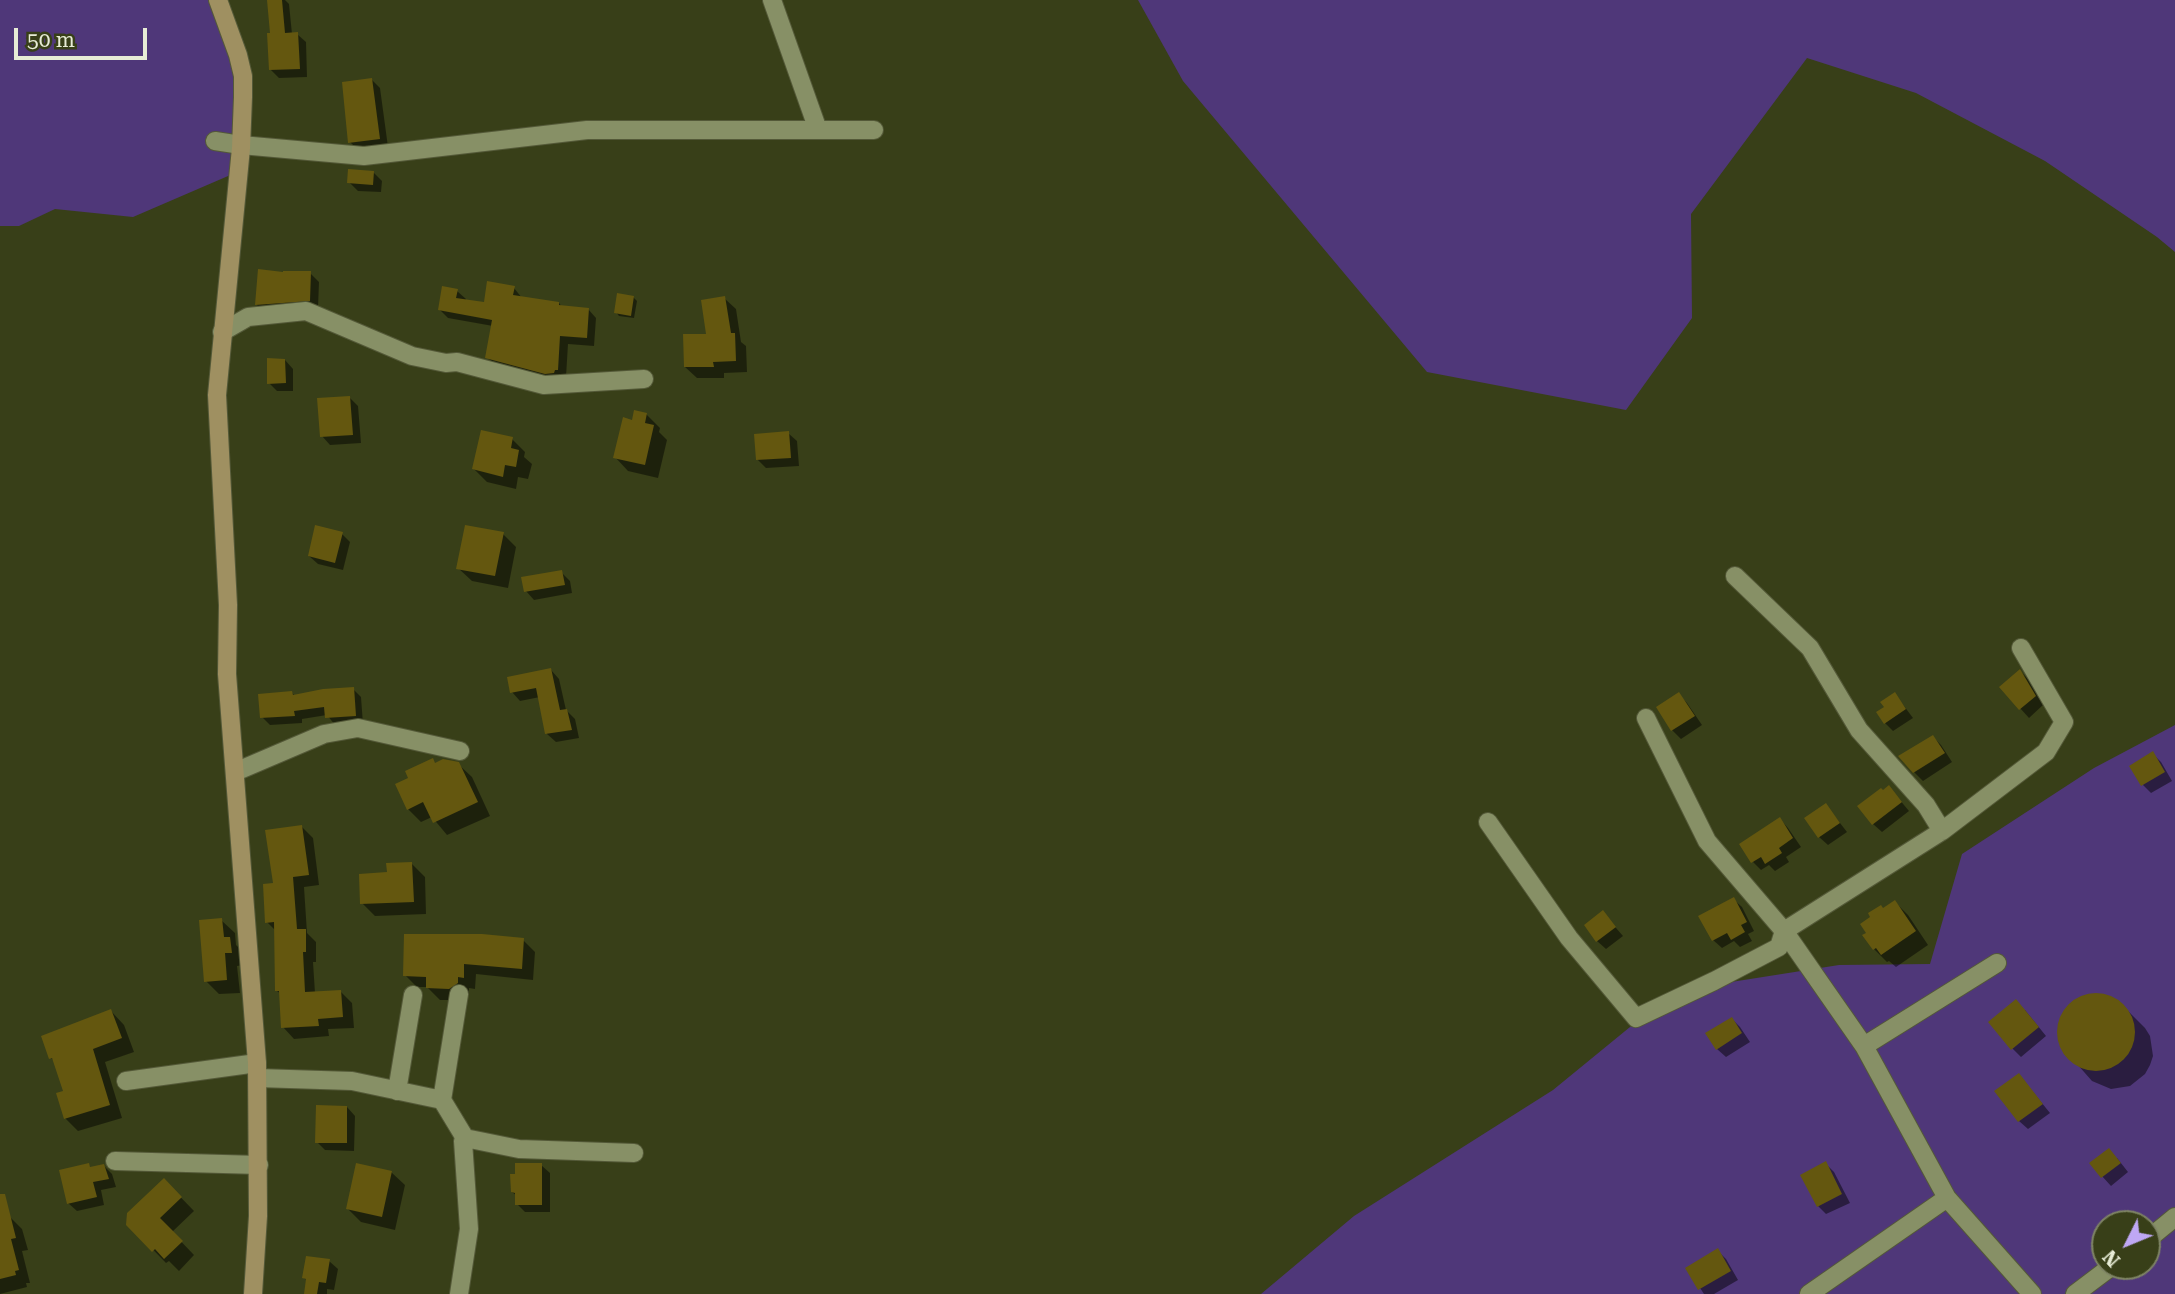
<!DOCTYPE html>
<html>
<head>
<meta charset="utf-8">
<style>
	body { margin:0 }
	#map { position:relative; width:2175px; height:1294px; overflow:hidden; background:#383f18; font-family:"Roboto Serif",serif }
	canvas { display:block }
	.north { position:absolute; left:2091px; top:1210px; width:70px; height:70px; box-sizing:border-box; background:#383f18; border:2px solid #7e8464; border-radius:50%; rotate:227deg; font-size:19px; font-weight:700; line-height:28px; text-align:center; color:#e7ecd6 }
	.north::after { content:''; display:block; margin:auto; width:24px; height:32px; background:#bfa8f4; clip-path:polygon(50% 0,100% 100%,50% 72%,0 100%) }
	.scale { position:absolute; left:14px; top:28px; width:133px; height:32px; box-sizing:border-box; border:4px solid #e7ecd6; border-top:0; padding-left:9px; font-size:21px; line-height:24px; white-space:nowrap; color:#e7ecd6; -webkit-text-stroke:5px #383f18; paint-order:stroke }
</style>
</head>
<body>
<div id="map">
<canvas width="2175" height="1294"></canvas>
<div class="north">N</div>
<div class="scale">50 m</div>
</div>
<script>
const c = document.querySelector('canvas').getContext('2d');
c.lineJoin = 'round';
function fill(path, color) {
  c.fillStyle = color;
  c.fill(path, 'evenodd');
}
function strokePath(path, color, width, dash) {
  c.strokeStyle = color;
  c.lineWidth = width;
  c.lineCap = dash ? 'butt' : 'round';
  c.setLineDash(dash || []);
  c.stroke(path);
}
fill(new Path2D(`
	M0 0H221L230 17 242 170 133 217 55 209 19 226H0Z
	M1138 0H2175V252L2157 237 2045 161 1916 93 1807 58 1691 214 1692 318 1626 410 1427 372 1183 81Z
	M2175 725V1294H1261L1354 1216 1553 1090 1674 991 1839 965 1930 964 1962 854 2094 768ZM2105 1224H2147V1266H2105Z`), '#4f3779');
fill(new Path2D(`
	M268 0H285L289 4 292 34H297L306 42 307 77 279 78 270 69 272 35Z
	M372 80 380 88 388 147 358 150 350 142Z
	M374 173 382 181 381 192 358 191 349 182Z
	M310 273 319 282 318 308 265 313 256 304Z
	M514 288 522 298 559 303 562 307 588 309 596 318 594 346 568 344 566 377 562 381 495 365 487 357 493 326 448 318 440 310 457 291 466 299 465 301 485 304Z
	M633 297 637 301 634 318 619 316 616 312Z
	M724 298 736 309 741 342 746 346 747 372 724 373V378H697L685 367 708 336Z
	M285 360 293 369V391H277L269 383Z
	M349 397 358 406 361 443 330 445 322 436Z
	M646 414 660 428 659 432 667 440 658 478 628 471 615 457 633 422Z
	M788 433 797 441 799 466 766 468 757 459Z
	M512 439 525 452 524 457 532 464 528 479 518 477 516 489 487 482 474 469Z
	M342 534 350 542 343 570 318 564 309 556Z
	M503 534 516 547 508 588 472 581 458 568Z
	M561 572 570 581 572 593 534 600 526 591Z
	M551 670 559 679 566 710 575 719 579 738 556 742 547 734 540 697 520 701 512 692Z
	M2020 671 2028 679 2043 705 2029 718 2001 687Z
	M353 689 361 697 363 724 335 725 327 715 302 719V723L270 725 262 717 292 693 295 696Z
	M1895 694 1913 718 1893 731 1885 723 1886 708Z
	M1679 695 1687 703 1702 725 1681 739 1672 730 1658 708Z
	M1933 737 1941 745 1952 762 1923 781 1914 772Z
	M2152 753 2161 762 2172 781 2151 793 2143 785Z
	M436 764H458L472 777 490 816 447 835 432 817 421 822 408 809 411 779Z
	M1889 787 1909 811 1882 832 1873 824 1883 792Z
	M1826 805 1847 832 1828 845 1819 837Z
	M1780 819 1788 828 1801 847 1786 857 1789 862 1775 871 1769 865 1761 870 1753 862Z
	M302 827 313 838 319 885 304 887 307 933 316 942V962H313L315 993 341 992 352 1003 354 1028 328 1029 329 1036 294 1039 283 1027 281 994 277 991 276 931 267 922 275 885Z
	M412 864 425 877 426 914 375 916 362 903 388 874Z
	M1733 899 1742 907 1754 931 1748 934 1752 941 1740 947 1734 941 1722 948 1713 940Z
	M1895 902 1908 915 1928 945 1896 967 1889 961 1887 962 1874 949 1884 910Z
	M1603 913 1623 936 1606 949 1597 941Z
	M221 920 235 933 236 945 243 952 244 965 237 966 240 993 219 994 206 981Z
	M523 940 535 952 533 980 476 974 475 989 469 988V995L461 1000H440L427 987H417L405 975Z
	M2091 995 2110 997 2126 1009 2145 1028 2150 1036 2153 1056 2150 1065 2145 1074 2130 1086 2111 1089 2092 1081 2062 1047 2058 1033 2061 1018 2066 1010 2082 997Z
	M2025 1010 2046 1036 2021 1057 2012 1048Z
	M111 1011 124 1025 134 1052 105 1062 122 1118 78 1131 65 1118V1092L56 1062 51 1058Z
	M1732 1019 1740 1027 1750 1042 1726 1057 1717 1049Z
	M2019 1075 2050 1113 2028 1129 2019 1121Z
	M347 1107 355 1116 354 1151 325 1150 317 1142Z
	M2117 1158 2128 1172 2111 1186 2091 1164Z
	M1826 1164 1834 1172 1850 1203 1826 1214 1818 1206Z
	M88 1165 92 1169 104 1166 112 1174 116 1187 101 1190 104 1205 77 1211 68 1203Z
	M541 1165 550 1173V1212H525L517 1204V1196L512 1192Z
	M391 1172 405 1185 395 1230 361 1222 348 1209Z
	M164 1180 194 1211 172 1232 194 1255 179 1271 169 1261 166 1263 128 1224Z
	M0 1214 10 1217 22 1229 28 1250 22 1251 30 1283H26L27 1287 0 1294Z
	M1717 1250 1726 1259 1738 1280 1714 1294H1704L1687 1268Z
	M329 1261 338 1269 334 1290 327 1289V1294H306L308 1281 304 1278Z`), '#0007');
fill(new Path2D(`
	M267 0H282L285 33 298 32 300 69 269 70 267 33H270Z
	M372 78 380 139 348 143 342 82Z
	M348 169 374 171 373 185 347 183Z
	M258 269 283 272V271H311L310 301 255 305Z
	M487 281 515 286 513 295 559 302V305L589 308 587 338 560 336 558 370H555L554 373 545 374 485 358 492 320 438 310 442 286 458 289 456 298 484 302Z
	M617 293 634 296 631 316 614 313Z
	M725 296 731 333H735L736 361 713 362 714 367H684L683 334H706L701 300Z
	M267 358 285 359 286 383 267 384Z
	M350 396 353 435 320 437 317 398Z
	M634 410 647 413 645 423 654 425 645 465 613 458 623 417 632 420Z
	M481 430 513 437 511 448 519 450 516 467 505 465 503 477 472 469Z
	M789 431 791 458 756 460 754 434Z
	M315 525 343 532 335 563 308 556Z
	M465 525 504 532 495 576 456 569Z
	M562 570 565 585 524 592 521 577Z
	M551 668 560 710 567 709 572 730 545 734 536 688 510 693 507 677Z
	M2020 669 2036 696 2019 710 1999 687Z
	M354 687 356 716 325 718 324 707 294 711 295 716 260 718 258 694 292 691 293 695 323 689Z
	M1679 692 1695 716 1671 731 1656 707Z
	M1895 692 1906 709 1884 724 1876 712 1884 707 1880 702Z
	M1933 735 1945 753 1913 773 1898 756Z
	M2153 751 2165 772 2141 786 2129 766Z
	M433 758 435 763 443 759 459 762 478 802 433 823 423 802 407 810 395 784 408 778 405 771Z
	M1889 785 1902 802 1872 825 1857 806 1881 788 1883 790Z
	M1826 803 1840 823 1818 838 1804 818Z
	M1780 817 1793 838 1779 848 1782 853 1765 864 1761 857 1751 863 1739 844Z
	M302 825 309 875 293 877 297 929H306V952H303L305 992 341 990 343 1017 318 1019 319 1026 281 1028 279 991H275L274 922 265 923 263 884 273 883 265 830Z
	M412 862 414 902 360 904 359 874 387 872 386 863Z
	M1734 897 1747 922 1741 925 1745 932 1731 940 1727 933 1712 941 1698 916Z
	M1895 900 1916 931 1881 955 1876 948 1873 950 1862 935 1866 933 1860 924 1870 917 1868 913 1881 905 1883 908Z
	M1603 910 1616 927 1596 942 1584 925Z
	M222 918 224 937H230L232 953H225L227 980 204 982 199 920Z
	M404 934H482L524 938 522 969 464 964V978L458 977V983L449 989 426 988V977L403 976Z
	M2057 1032a39 39 0 1 1 78 0a39 39 0 1 1-78 0Z
	M2016 999 2039 1027 2011 1050 1988 1022Z
	M111 1009 122 1038 93 1049 110 1105 64 1119 56 1093 63 1091 52 1058 49 1059 41 1036Z
	M1732 1017 1742 1033 1716 1050 1705 1033Z
	M2019 1073 2043 1104 2018 1122 1994 1091Z
	M316 1105 347 1106V1143H315Z
	M2109 1148 2121 1163 2101 1178 2089 1163Z
	M1826 1161 1842 1194 1817 1207 1800 1175Z
	M89 1163 90 1167 104 1164 109 1179 93 1182 97 1197 67 1204 59 1170Z
	M356 1163 392 1171 382 1217 346 1209Z
	M515 1163H542V1205H515V1193L511 1192 510 1174H515Z
	M164 1178 182 1197 160 1218 183 1241 164 1259 155 1249 152 1252 126 1225 127 1213Z
	M0 1194H5L16 1238 11 1239 19 1270 15 1271 16 1275 0 1279Z
	M1718 1248 1731 1271 1698 1290 1685 1268Z
	M306 1256 330 1259 326 1283 319 1282 317 1294H304L306 1279 302 1278Z`), '#64570f');
const street = new Path2D(`
	M772 0 818 130
	M215 141 241 145 364 156 587 130H874
	M222 332 248 317 306 311 412 356 446 363 457 362 544 385 644 379
	M1646 718 1707 841 1784 931 1864 1046 1947 1198 2032 1294
	M235 772 324 734 358 728 460 751
	M1488 822 1569 938 1636 1018 1714 981 1779 947 1784 931 1942 831 1926 805 1859 730 1810 648 1735 576
	M1942 831 2046 752 2064 722 2021 648
	M1864 1046 1997 963
	M258 1078 352 1081 442 1100 459 994
	M126 1081 257 1063
	M397 1091 413 995
	M442 1100 465 1138 463 1141 469 1229 459 1294
	M465 1138 519 1149 634 1153
	M115 1161 259 1165
	M2147 1240 2175 1217
	M1809 1294 1947 1198
	M2075 1294 2112 1266`);
const secondary = new Path2D(`
	M218 0 238 55 243 76V97L241 148 217 395 228 605 227 674 257 1063 258 1216 253 1294`);
strokePath(street, '#545938', 20);
strokePath(secondary, '#545938', 20);
strokePath(street, '#879066', 18);
strokePath(secondary, '#9f9061', 18);
</script>
</body>
</html>
